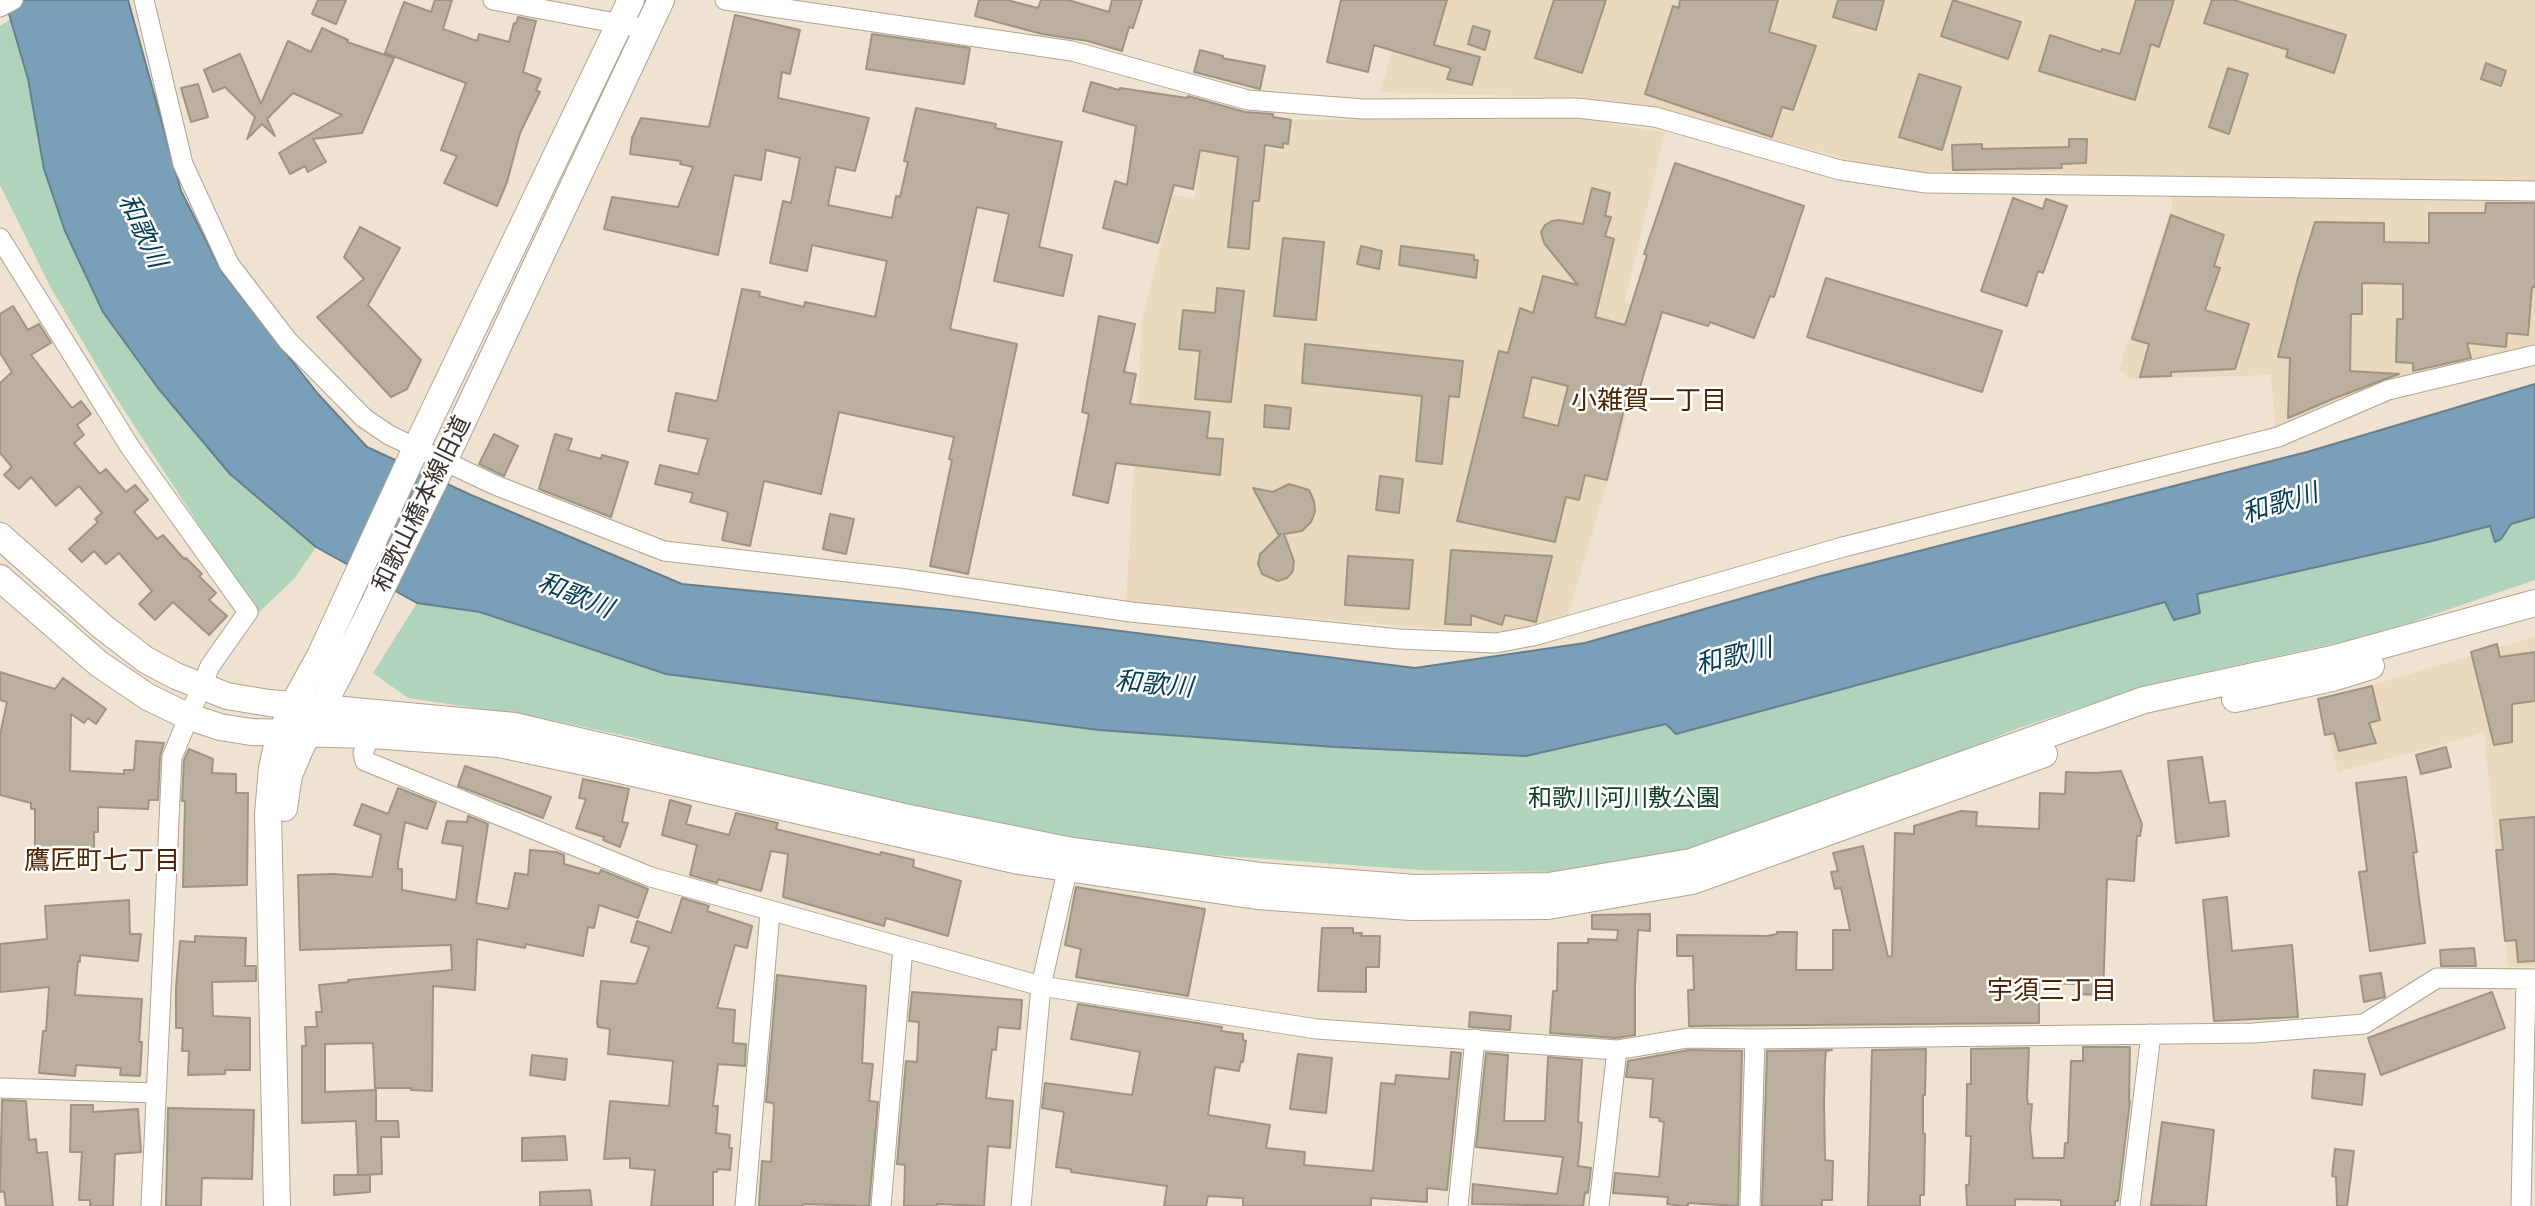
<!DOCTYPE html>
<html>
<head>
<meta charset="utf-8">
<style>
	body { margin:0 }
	canvas { display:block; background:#efe2d0 }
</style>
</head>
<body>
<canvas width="2535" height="1206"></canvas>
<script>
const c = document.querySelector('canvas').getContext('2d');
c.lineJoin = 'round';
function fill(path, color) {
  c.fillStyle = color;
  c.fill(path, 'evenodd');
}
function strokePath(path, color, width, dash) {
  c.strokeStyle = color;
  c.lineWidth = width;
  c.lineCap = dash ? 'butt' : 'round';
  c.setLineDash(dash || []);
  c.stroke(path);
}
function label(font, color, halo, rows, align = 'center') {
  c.font = font + ' Montserrat,"Noto Sans JP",sans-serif';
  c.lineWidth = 5;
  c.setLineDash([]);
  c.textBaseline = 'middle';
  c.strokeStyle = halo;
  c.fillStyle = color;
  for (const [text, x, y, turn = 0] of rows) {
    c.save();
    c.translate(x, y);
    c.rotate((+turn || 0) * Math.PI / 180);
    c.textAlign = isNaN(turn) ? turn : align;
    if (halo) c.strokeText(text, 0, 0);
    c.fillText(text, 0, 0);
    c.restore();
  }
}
fill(new Path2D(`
	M1407 0H2535V349L2276 433 2271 375 2131 379 2119 369 2172 206V182L2060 172 1914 173 1876 168 1837 156 1628 103 1591 98 1380 92Z
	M1566 117 1665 132 1625 302 1657 311 1567 619 1509 634 1126 604 1142 322 1173 195 1195 199 1202 136 1282 151 1286 120Z
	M2535 637V967H2508L2484 733 2338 772 2321 700Z`), '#ead8bf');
fill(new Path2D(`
	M11 19 28 79 44 170 65 231 103 312 158 388 227 471 316 547 294 579 257 614 113 393 51 288 0 185V26Z
	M2535 517V580L2409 623 2350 640 2148 685 2016 729 1950 756 1696 846 1634 863 1555 872 1419 870 1145 850 1002 827 976 818 880 799 722 763 635 738 542 718 408 698 373 673 417 603 480 612 666 674 1099 730 1335 747 1526 756 1667 724 1676 734 2165 602 2174 620 2199 613 2196 594 2432 541 2490 526 2496 542 2511 524Z`), '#b0d4bb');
const water = new Path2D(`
	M5 0H128L181 191 222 272 318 394 367 447 471 495 682 584 961 611 1415 668 1585 643 1817 577 2307 452 2535 384V517L2511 524 2501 539 2495 542 2490 526 2432 541 2197 594 2200 613 2174 620 2165 602 1676 734 1666 724 1526 756 1335 747 1099 730 666 674 480 612 417 603 316 547 230 474 158 388 103 312 65 231 44 169 28 79Z`);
fill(water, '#79a0b8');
strokePath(water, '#667f8e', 2);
const building = new Path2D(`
	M318 0H346L336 24 312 14Z
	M435 0H452L443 29 477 41 479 34 509 42 514 23 516 24 518 17 536 21 523 72 541 79 536 90 540 92 520 133 507 182 497 206 444 183 457 156 441 150 466 83 385 53 404 2 431 12Z
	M979 0H1007L1038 8 1041 0H1068L1109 12 1112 0H1142L1133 28 1129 27 1122 51 1088 41 1042 34 975 16Z
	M1341 0H1447L1434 45 1480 57 1472 85 1447 79 1451 68 1374 45 1368 72 1327 62Z
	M1554 0H1606L1582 73 1535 58Z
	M1680 0H1778L1769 32 1816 46 1793 110 1782 107 1772 137 1645 94 1673 6 1679 8Z
	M1838 0H1884L1876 30 1833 17Z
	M1953 0 2021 22 2008 59 1941 36Z
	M2136 0H2174L2159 47 2151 44 2135 100 2039 71 2050 35 2101 52 2102 49 2120 54Z
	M2212 0H2234L2346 35 2334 73 2286 57 2288 50 2204 23Z
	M735 15 800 30 790 74 782 72 778 98 869 118 855 171 836 167 828 205 892 218 896 196 900 197 908 162 904 161 916 108 996 124 995 128 1062 142 1039 247 1072 255 1063 296 994 281 1009 214 977 207 950 329 1017 344 968 574 930 566 952 460 949 459 954 437 839 412 821 494 764 481 750 546 722 540 728 512 690 502 693 493 655 484 660 465 698 474 708 439 668 431 676 393 717 401 742 289 760 292 759 296 804 307 805 302 875 317 887 261 812 245 807 271 770 263 783 201 791 203 800 158 766 150 761 180 734 175 718 255 604 229 612 197 678 207 693 167 680 164 681 161 630 154 632 138 641 118 709 127Z
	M1473 26 1490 31 1485 50 1468 44Z
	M322 28 348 40 347 42 394 58 362 133 313 139 326 162 308 172 305 166 290 174 279 153 342 115 293 93 267 119 275 136 262 124 247 139 255 117 225 87 213 92 204 70 240 54 261 104 288 41 311 52Z
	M872 34 970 48 964 84 866 69Z
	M1200 50 1223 56 1222 58 1265 66 1260 89 1194 72Z
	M2486 63 2506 71 2501 86 2481 79Z
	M2228 68 2248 74 2229 134 2209 127Z
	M1919 74 1961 87 1942 150 1899 137Z
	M1091 82 1119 90 1120 88 1187 98 1188 96 1245 112 1273 114V117L1291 120 1288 144 1283 143V148L1265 145 1259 201H1253L1249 249 1228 247 1238 157 1200 150 1193 189 1174 185 1158 243 1103 228 1115 181 1127 185 1136 126 1083 111Z
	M198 84 208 117 191 122 181 88Z
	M2069 139H2087L2086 163 2061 164 2062 168 1953 170 1952 145 1982 144V149L2069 147Z
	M1675 163 1804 206 1774 297 1770 296 1754 338 1710 322 1708 326 1662 312 1635 404 1626 401 1607 480 1585 475 1579 500 1566 497 1555 542 1457 521 1499 351 1508 353 1520 308 1533 313 1543 276 1578 285 1544 243 1541 232 1545 225 1552 221 1559 220 1583 224 1592 188 1610 193 1605 216 1611 217 1605 236 1614 239 1595 317 1625 325 1647 255 1644 254ZM1532 377 1568 386 1558 426 1523 417Z
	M2013 198 2043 209 2046 199 2067 206 2043 273 2038 271 2027 306 1981 291Z
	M2486 203H2535V287H2532L2528 335 2507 333 2506 347 2467 343 2471 358 2413 371V363L2396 362 2397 319H2403V284L2362 283V314H2351L2350 371 2399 374 2335 398 2288 418 2290 358 2278 357 2298 278 2315 222 2384 223V242L2429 243V213H2485Z
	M2171 215 2224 235 2214 266 2220 268 2205 310 2249 324 2235 369 2171 372V376L2140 377 2149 344 2132 339Z
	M360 227 400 248 368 305 421 360 407 389 391 397 317 317 364 279 344 257Z
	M1283 238 1324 242 1316 320 1274 316Z
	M1361 246 1382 251 1379 269 1357 264Z
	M1401 246 1474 255V260H1478L1476 278 1399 265Z
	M1826 278 2002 331 1982 392 1807 337Z
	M1217 288 1244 291 1231 402 1195 399 1200 351 1179 349 1183 310 1215 313Z
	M13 306 28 330 39 324 51 343 31 355 72 408 81 401 91 414 77 425 84 435 74 443 100 474 106 469 126 492 135 485 148 500 134 512 157 539 163 535 184 559 186 558 202 574 199 576 216 593 209 600 227 616 209 635 173 602 155 620 139 604 152 591 119 553 106 564 94 551 82 562 69 549 98 522 95 519 102 513 79 486 56 506 31 477 19 489 4 475 12 467 0 453V383L12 372 0 353V314Z
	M1099 316 1135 324 1124 372 1136 374 1130 404 1210 412 1207 438 1223 439 1220 475 1116 463 1108 503 1073 495 1089 414 1082 412Z
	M1305 344 1463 361 1459 397 1449 396 1442 464 1416 461 1422 396 1302 383Z
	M1265 405 1291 408 1289 429 1264 427Z
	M494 434 518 446 504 476 479 464Z
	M555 434 572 439 568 450 601 459 602 455 628 462 611 517 539 489Z
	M1380 476 1403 479 1399 513 1376 510Z
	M1289 484 1309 490 1314 501 1315 512 1311 522 1302 531 1284 534 1294 561 1293 571 1287 578 1278 581 1262 574 1258 564 1260 554 1281 534H1278L1253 488 1273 492Z
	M830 514 854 519 846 554 823 549Z
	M1451 550 1552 556 1536 622 1505 615 1502 625 1471 615V625L1445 624Z
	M1348 556 1413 560 1409 609 1345 605Z
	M2497 644 2500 657 2535 652V701L2512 704V742L2494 745 2471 652Z
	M0 672 55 689 63 678 106 709 96 724 88 718 84 723 71 714 70 771 124 774V770H134L136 741 164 743 160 756 158 800H149L148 809 98 807V832H94V849L35 847V809H31V803L0 795V735L7 702 0 700Z
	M2372 686 2380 720 2369 723 2376 743 2339 751 2334 733 2325 735 2318 699Z
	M2446 747 2451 767 2421 774 2416 755Z
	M189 749 213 759 212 773 236 774V793H248L247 885 183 887 185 801H182L184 760Z
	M2202 757 2209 803 2225 801 2229 836 2176 843 2168 761Z
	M465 766 551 797 543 818 458 786Z
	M2121 771 2142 824 2140 836H2137L2134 881 2107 879 2103 995 2077 994V984L2039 983V1023L1689 1026 1688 990H1694L1693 956H1677V935L1767 936 1777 934V932H1797L1796 970H1833V930H1850L1841 888 1835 889 1831 872 1838 871 1833 853 1863 846 1888 957 1892 956 1895 833 1914 834V826L1961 811 1977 812 1976 826 2039 829 2040 793 2065 794 2066 772 2095 773Z
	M2406 777 2417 852 2413 853 2425 943 2370 951 2359 872 2367 871 2356 783Z
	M583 779 629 789 622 822 628 823 620 847 603 840 604 837 576 828 586 799 579 798Z
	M398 788 436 803 427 829 405 822 398 862V869H402V890L456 900 463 846 442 843 447 821 467 822 468 816 488 824 476 903 508 909 515 873 528 875 530 850 556 852 564 855V864L599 874 601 870 648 889 638 918 599 905 594 928 588 927 583 956 526 944 525 948 477 939 475 990 433 986 432 1091 411 1090 412 1088H375L373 1043 325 1044V1092L376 1090V1121H398L399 1137H381L382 1174 358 1175 356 1121 302 1123V1046H306L305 1027H317L316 1012H322L319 985 349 982 348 980 452 970 451 945 300 950 298 875 334 874 372 877 381 835 354 825 362 804 388 814Z
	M670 800 691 806 686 824 729 835 736 813 778 823 776 829 880 855 881 852 914 860 913 867 961 881 948 936 886 918 884 926 783 897 788 854 771 851 761 891 718 879 717 883 690 875 697 845 662 835Z
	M2535 817V961L2518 962 2516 940 2505 941 2496 850H2503L2500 820Z
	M1076 887 1205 909 1188 996 1076 977 1081 949 1065 945Z
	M2227 897 2232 951 2292 945 2298 1017 2214 1021 2203 900Z
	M682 898 709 906 707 911 752 926 747 948 735 945 717 1008 735 1010 733 1043 746 1044 745 1066 718 1064 713 1106H718L716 1133 730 1135 729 1148H732L730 1170 718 1169 717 1172H713V1206H651L655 1170 630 1168V1158L604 1159 610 1101 669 1106 673 1061 608 1054 610 1029 598 1027 597 1022 601 981 636 984 649 947 631 942 637 921 671 933Z
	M129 900 130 934H141L138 961 80 955V962L78 961 75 995 142 999 139 1042H142L140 1076 120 1075 121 1068 76 1065 75 1076 39 1073 43 1031H46L49 987 0 992V944L47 939 45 906Z
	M1650 914V931L1638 930 1635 987V1035L1616 1038 1550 1033 1553 991H1557L1558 943H1588V939L1617 940 1618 930 1592 929V915Z
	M1322 928H1353V933H1362L1361 936H1380L1379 967H1366V992L1318 991Z
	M195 936 246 938 245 966H256V981L212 982 213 1016 250 1018V1070H225V1074L188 1075 189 1051H182L183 1028H176V987L180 941 195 942Z
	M2474 948 2476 966H2441L2440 950Z
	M2381 973 2385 997 2364 1002 2360 976Z
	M777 975 866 986 862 1063 873 1064 869 1101 878 1102 869 1206 803 1204 802 1206H759L762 1161 771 1162 774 1107 773 1103 766 1102Z
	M912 992 1022 1000 1020 1029 998 1027 996 1050 992 1049 986 1098 1013 1101 1010 1148 988 1146 984 1206 937 1204V1206H904L905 1165 897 1164 906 1061 917 1062 919 1022 909 1021Z
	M2492 992 2505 1028 2381 1075 2368 1038Z
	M1078 1004 1222 1027 1221 1031 1243 1034V1040L1246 1041 1243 1062 1241 1061 1239 1071 1215 1067 1208 1115 1270 1125 1266 1148 1305 1152 1304 1165 1373 1171 1381 1083 1395 1084 1396 1075 1449 1079 1451 1052 1461 1053 1447 1190 1427 1188V1202L1371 1198V1206H1243V1198L1208 1196 1206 1206H1164L1167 1186 1071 1172V1169L1056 1167 1064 1112 1042 1108 1045 1083 1132 1095 1140 1052 1071 1039Z
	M1470 1012 1511 1016 1510 1030 1469 1027Z
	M2083 1047H2130L2129 1101H2130L2118 1201H2115V1206H2061V1200L2015 1199V1206H1967L1966 1185H1969L1971 1136H1966L1967 1090V1084H1971V1049L2029 1048 2027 1097 2028 1104H2032L2030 1129 2033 1158H2064L2065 1143H2068L2071 1061H2083Z
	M1926 1049 1925 1095H1923V1133L1925 1134 1924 1195H1920V1206H1868L1872 1050Z
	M1689 1050 1742 1051 1738 1206 1688 1203V1206H1683L1667 1204 1668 1197 1613 1193 1615 1173 1659 1177 1664 1122 1659 1121 1660 1118 1650 1117 1653 1079 1626 1077 1628 1061Z
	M1832 1050 1826 1051 1825 1061 1824 1103 1825 1160 1833 1161 1832 1200H1822V1206H1762L1767 1051Z
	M1486 1053 1508 1055 1504 1121H1545L1548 1057 1582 1060 1578 1122 1582 1123 1578 1166 1591 1168 1588 1193 1585 1192 1583 1206 1472 1204 1473 1184 1557 1194 1563 1157 1476 1147Z
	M1298 1054 1332 1058 1326 1113 1290 1109Z
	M532 1055 567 1059 565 1080 530 1075Z
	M2314 1070 2365 1074 2362 1105 2312 1098Z
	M2 1100 26 1101 29 1140 36 1139 37 1153 47 1152 53 1206H6L4 1191 0 1192Z
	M71 1105H93V1112L138 1109 141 1152 115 1154 113 1206H90V1200H79L82 1152H70Z
	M168 1108 254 1110 252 1179 202 1178 201 1206H166Z
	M2162 1122 2214 1130 2206 1206 2151 1205Z
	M565 1136 567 1160 522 1161V1138Z
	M2335 1149 2354 1151 2347 1206H2337L2336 1177 2332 1176Z
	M334 1175H370V1192L334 1195Z
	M590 1190 592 1206H540V1192Z`);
fill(building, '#bbaf9d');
strokePath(building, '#9f9382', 2);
const street = new Path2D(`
	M144 0 183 164 229 264 288 341 364 418 389 435 495 485 664 551 900 578 1131 612 1399 639 1496 643 1533 636 1843 547 2278 437 2388 390 2535 355
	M493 0 647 29
	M725 0 1072 51 1248 100 1363 109 1577 108 1655 117 1840 170 1926 183 2535 191
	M0 7 13 0
	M0 238 130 447 248 612 210 666 172 757 151 1206
	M371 735 363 753 365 761 651 877 1041 986 1317 1029 1617 1050 1688 1038 1755 1039 2253 1033 2364 1024 2437 978 2535 979
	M0 1088 156 1093
	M745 1206 770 912
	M881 1206 903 948
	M1021 1206 1041 986 1070 858
	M1458 1206 1475 1039
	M1599 1206 1617 1050
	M1750 1206 1755 1039
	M2130 1206 2151 1034
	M2521 1206 2526 979`);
const secondary = new Path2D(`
	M0 536 103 627 146 660 176 676 227 696 269 703 514 726 904 817 1072 851 1260 876 1415 888 1549 886 1691 862 2144 700 2332 659 2535 603
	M0 578 99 664 148 697 187 716 220 727 251 732 371 735 499 744 594 764 1019 861 1257 896 1411 907 1548 906 1692 881 2044 754
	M2235 699 2332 678 2371 666
	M284 808 289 775 301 747 343 667 444 461 661 0
	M277 1206 268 814 272 768 278 741 293 705 320 656 416 448 631 0`);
strokePath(street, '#afa391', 21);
strokePath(secondary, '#afa391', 28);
strokePath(street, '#fff', 19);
strokePath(secondary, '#fff', 26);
label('24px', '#38332c', '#fff', [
	["和歌山橋本線旧道",422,504,-64]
]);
label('24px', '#124026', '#fff', [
	["和歌川河川敷公園",1624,799]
]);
label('italic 26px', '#043b54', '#fff', [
	["和歌川",142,231,65],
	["和歌川",2280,504,-17],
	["和歌川",575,596,22],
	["和歌川",1734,657,-14],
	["和歌川",1154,685,5]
]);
label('26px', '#4f2400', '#fff', [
	["小雑賀一丁目",1649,401],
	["鷹匠町七丁目",102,861],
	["宇須三丁目",2052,991]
]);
</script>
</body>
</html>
